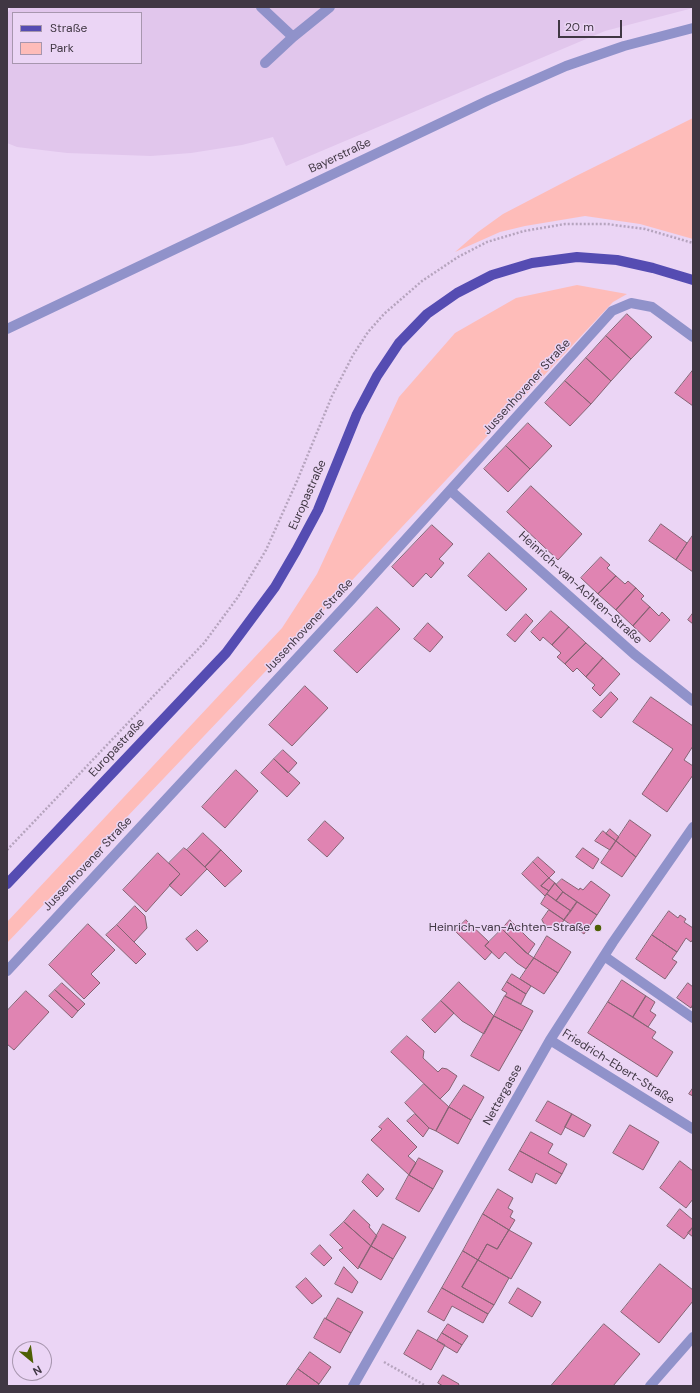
<!DOCTYPE html>
<html>
<head>
<meta charset="utf-8">
<style>
	body { margin:0 }
	#map { position:relative; width:700px; height:1393px; overflow:hidden; background:#ebd5f5; font-family:"DM Sans",sans-serif }
	canvas { display:block }
	.frame { position:absolute; inset:0; border:8px solid #403743; pointer-events:none }
	.legend { position:absolute; left:12px; top:12px; width:130px; height:52px; box-sizing:border-box; background:#ebd5f5; border:1px solid #a796ae; margin:0; padding:5px 7px; list-style:none; font-size:12px; color:#403743 }
	.legend li { display:flex; align-items:center; gap:8px; height:20px }
	.legend b { width:20px; border:1px solid #a796ae }
	.north { position:absolute; left:12px; top:1341px; width:40px; height:40px; box-sizing:border-box; background:#ebd5f5; border:1px solid #a796ae; border-radius:50%; rotate:151deg; font-size:11px; font-weight:700; line-height:16px; text-align:center; color:#403743 }
	.north::after { content:''; display:block; margin:auto; width:14px; height:18px; background:#4e6004; clip-path:polygon(50% 0,100% 100%,50% 72%,0 100%) }
	.scale { position:absolute; left:558px; top:20px; width:64px; height:18px; box-sizing:border-box; border:2px solid #403743; border-top:0; padding-left:5px; font-size:12px; line-height:14px; white-space:nowrap; color:#403743; -webkit-text-stroke:3px #ebd5f5; paint-order:stroke }
</style>
</head>
<body>
<div id="map">
<canvas width="700" height="1393"></canvas>
<div class="frame"></div>
<ul class="legend">
<li><b style="height:5px;background:#554cb2"></b>Straße</li>
<li><b style="height:11px;background:#febcb9"></b>Park</li>
</ul>
<div class="north">N</div>
<div class="scale">20 m</div>
</div>
<script>
const c = document.querySelector('canvas').getContext('2d');
c.lineJoin = 'round';
function fill(path, color) {
  c.fillStyle = color;
  c.fill(path, 'evenodd');
}
function strokePath(path, color, width, dash) {
  c.strokeStyle = color;
  c.lineWidth = width;
  c.lineCap = dash ? 'butt' : 'round';
  c.setLineDash(dash || []);
  c.stroke(path);
}
function label(font, color, halo, rows, align = 'center') {
  c.font = font + ' "DM Sans",sans-serif';
  c.lineWidth = 3;
  c.setLineDash([]);
  c.textBaseline = 'middle';
  c.strokeStyle = halo;
  c.fillStyle = color;
  for (const [text, x, y, turn = 0] of rows) {
    c.save();
    c.translate(x, y);
    c.rotate((+turn || 0) * Math.PI / 180);
    c.textAlign = isNaN(turn) ? turn : align;
    if (halo) c.strokeText(text, 0, 0);
    c.fillText(text, 0, 0);
    c.restore();
  }
}
fill(new Path2D(`
	M11 7H693V8L605 31 286 166 273 137 242 145 191 153 151 156 67 153 17 147 7 143V14ZM13 13H141V63H13Z`), '#e1c6ec');
fill(new Path2D(`
	M693 118V239L640 224 585 216 525 226 500 232 455 252 478 232 503 214 574 177Z
	M577 285 627 294 613 302 341 592 7 943V922L282 628 317 574 399 397 455 333 516 298Z`), '#febcb9');
const building = new Path2D(`
	M627 314 652 337 631 359 606 336Z
	M606 336 631 359 611 381 586 358Z
	M586 358 611 381 591 404 565 381Z
	M693 370V406L675 393Z
	M565 381 591 404 570 426 545 403Z
	M528 423 552 446 530 469 506 446Z
	M506 446 530 469 508 492 484 469Z
	M531 486 582 534 558 560 507 512Z
	M661 524 687 543 676 560 649 541Z
	M432 525 453 544 439 559 444 563 431 578 426 573 413 587 392 567Z
	M693 535V572L676 560Z
	M489 553 527 589 506 611 468 576Z
	M601 557 610 565 607 568 616 576 598 594 581 578Z
	M616 576 625 584 628 581 636 588 616 610 598 594Z
	M636 588 644 596 641 599 650 607 633 626 616 610Z
	M377 607 400 629 357 673 334 651Z
	M650 607 659 616 662 612 670 620 650 642 633 626Z
	M551 611 569 627 552 645 543 637 540 641 531 632Z
	M693 613V624L688 620Z
	M526 614 533 621 515 642 507 635Z
	M428 623 443 637 430 652 414 639Z
	M569 627 586 643 565 664 557 657 561 653 552 645Z
	M586 643 603 658 586 677 577 668 573 672 565 664Z
	M603 658 620 674 600 696 592 688 595 685 586 677Z
	M305 686 328 708 292 746 269 725Z
	M611 692 618 699 601 718 593 711Z
	M651 697 693 726V746L684 760 693 766V775L667 812 642 794 673 749 633 722Z
	M283 750 297 763 288 773 274 759Z
	M274 759 300 783 287 797 261 773Z
	M236 770 258 791 225 828 202 807Z
	M630 820 651 835 636 857 616 841Z
	M325 821 344 838 327 857 308 840Z
	M610 829 619 837 616 841 606 834Z
	M603 831 616 841 610 850 595 841Z
	M203 833 221 850 205 867 187 850Z
	M616 841 636 857 622 877 601 863Z
	M184 848 187 850 207 869 181 896 169 885 180 874 169 863Z
	M583 848 599 859 593 869 576 857Z
	M221 850 242 871 225 887 205 867Z
	M158 853 180 874 146 912 123 890Z
	M538 857 555 872 549 878 533 862Z
	M533 862 549 878 541 886 549 891 545 896 522 874Z
	M549 878 555 883 549 891 541 886Z
	M562 879 579 890 580 888 583 890 591 881 610 895 597 915 563 892 556 885Z
	M555 883 563 892 556 901 547 894Z
	M563 892 577 902 571 911 556 901Z
	M547 894 571 911 564 920 541 904Z
	M577 902 597 915 584 934 564 920Z
	M135 906 145 916 147 928 134 942 117 925Z
	M549 910 564 920 557 931 544 924 542 920Z
	M669 911 678 918 680 915 686 919 684 922 693 928V939L691 942 686 938 677 952 652 935Z
	M466 920 489 942 485 946 492 952 485 960 455 931Z
	M510 920 529 939 535 944 528 954 502 929Z
	M88 924 115 950 91 974 100 983 84 999 49 965Z
	M117 925 146 954 136 964 106 935Z
	M502 929 525 952 534 958 526 969 517 963 505 952 499 959 485 946Z
	M197 930 208 941 197 951 186 939Z
	M652 935 677 952 672 959 677 962 665 979 636 959Z
	M547 936 571 952 558 973 534 958Z
	M534 958 558 973 544 994 520 979Z
	M512 974 531 986 526 994 507 982Z
	M622 980 646 996 633 1017 608 1002Z
	M459 982 494 1016 484 1034 462 1021 441 1001Z
	M507 982 526 994 521 1004 505 996 507 993 502 990Z
	M62 983 85 1004 78 1011 55 990Z
	M688 983 693 987V1004L691 1008 677 998Z
	M55 990 78 1011 72 1018 49 996Z
	M26 991 49 1012 14 1050 7 1044V1011Z
	M505 996 533 1011 522 1031 494 1016Z
	M646 996 655 1002 650 1011 656 1015 648 1027 633 1017Z
	M441 1001 454 1013 435 1033 422 1020Z
	M608 1002 656 1032 652 1038 673 1052 657 1077 588 1033Z
	M494 1016 522 1031 499 1071 471 1056Z
	M407 1036 424 1051 423 1058 438 1072 442 1068 447 1069 457 1076 449 1090 440 1099 391 1052Z
	M424 1084 449 1107 436 1131 429 1128 405 1103Z
	M464 1085 484 1097 471 1120 449 1107Z
	M693 1088V1096L689 1094Z
	M548 1101 572 1114 561 1135 536 1121Z
	M449 1107 471 1120 458 1144 436 1131Z
	M415 1114 429 1128 423 1137 407 1121Z
	M572 1114 591 1125 584 1137 565 1127Z
	M388 1118 417 1147 408 1156 416 1163 409 1175 371 1140 382 1129 379 1127Z
	M630 1125 659 1142 643 1170 613 1153Z
	M531 1132 553 1144 548 1153 567 1164 562 1174 520 1151Z
	M520 1151 562 1174 556 1184 536 1173 532 1183 509 1170Z
	M419 1158 443 1171 433 1189 409 1175Z
	M680 1161 693 1171V1199L686 1208 660 1188Z
	M368 1174 384 1189 377 1197 362 1182Z
	M409 1175 433 1189 419 1212 396 1199Z
	M498 1189 513 1198 508 1208 513 1211 510 1217 515 1220 509 1230 483 1214Z
	M680 1209 693 1220V1227L684 1239 667 1226Z
	M354 1210 370 1225 369 1227 377 1236 371 1246 344 1222Z
	M483 1214 509 1230 497 1249 487 1244 478 1260 463 1251Z
	M344 1222 371 1246 358 1269 339 1250 343 1248 330 1235Z
	M383 1224 406 1237 393 1259 371 1246Z
	M693 1227V1237L688 1233Z
	M509 1230 532 1243 511 1279 478 1260 487 1244 497 1249Z
	M320 1245 332 1258 324 1266 311 1254Z
	M371 1246 393 1259 381 1280 359 1267Z
	M463 1251 478 1260 462 1287 494 1305 488 1314 442 1288Z
	M478 1260 509 1278 494 1305 462 1287Z
	M660 1264 693 1290V1301L659 1343 621 1312Z
	M344 1267 358 1282 352 1293 335 1284Z
	M306 1278 322 1296 312 1304 296 1287Z
	M442 1288 488 1314 483 1323 452 1306 444 1321 428 1312Z
	M518 1288 541 1302 532 1317 509 1303Z
	M338 1298 363 1312 351 1333 326 1319Z
	M325 1318 351 1333 340 1353 314 1338Z
	M448 1324 468 1336 462 1345 442 1333Z
	M604 1324 640 1354 613 1386H551Z
	M418 1330 445 1345 431 1370 404 1354Z
	M442 1333 462 1345 457 1353 437 1341Z
	M310 1352 331 1367 319 1384 298 1369Z
	M298 1369 319 1384 318 1386H286Z
	M443 1375 459 1384 458 1386H443L438 1383Z`);
fill(building, '#e084b2');
strokePath(building, '#856373', 1);
strokePath(new Path2D(`
	M7 850 204 643 238 597 266 550 297 481 332 396 353 355 368 332 384 314 422 281 458 257 487 242 524 231 565 224H607L645 229 693 243
	M384 1362 426 1386`), '#b6a4be', 2.5, [2, 2]);
strokePath(new Path2D(`
	M261 7 293 37
	M265 63 293 37 330 7
	M7 329 489 100 566 66 624 46 693 28
	M451 491 634 654 693 701
	M604 956 693 1018
	M7 971 351 600 612 311 631 303 652 307 693 337
	M550 1040 693 1129
	M353 1386 550 1040 613 942 693 827
	M650 1386 693 1337`), '#9092ca', 10);
strokePath(new Path2D(`
	M7 884 226 653 275 587 296 551 318 510 357 414 377 376 399 343 427 314 457 293 492 275 532 263 577 257 617 260 653 268 693 280`), '#554cb2', 10);
for (const [x, y, r, color] of [
	[598,928,4,"#4e6004"]
]) {
  const dot = new Path2D();
  dot.arc(x, y, r, 0, 2 * Math.PI);
  c.fillStyle = color;
  c.fill(dot);
  strokePath(dot, '#ebd5f5', 1.5);
}
label('12px', '#403743', '#ebd5f5', [
	["Bayerstraße",340,156,-25],
	["Jussenhovener Straße",527,387,-48],
	["Europastraße",308,495,-66],
	["Heinrich-van-Achten-Straße",580,588,42],
	["Jussenhovener Straße",309,626,-47],
	["Europastraße",117,748,-47],
	["Jussenhovener Straße",88,864,-47],
	["Friedrich-Ebert-Straße",618,1067,32],
	["Nettergasse",503,1095,-61]
]);
label('12px', '#403743', '#ebd5f5', [
	["Heinrich-van-Achten-Straße",590,928]
], 'right');
</script>
</body>
</html>
